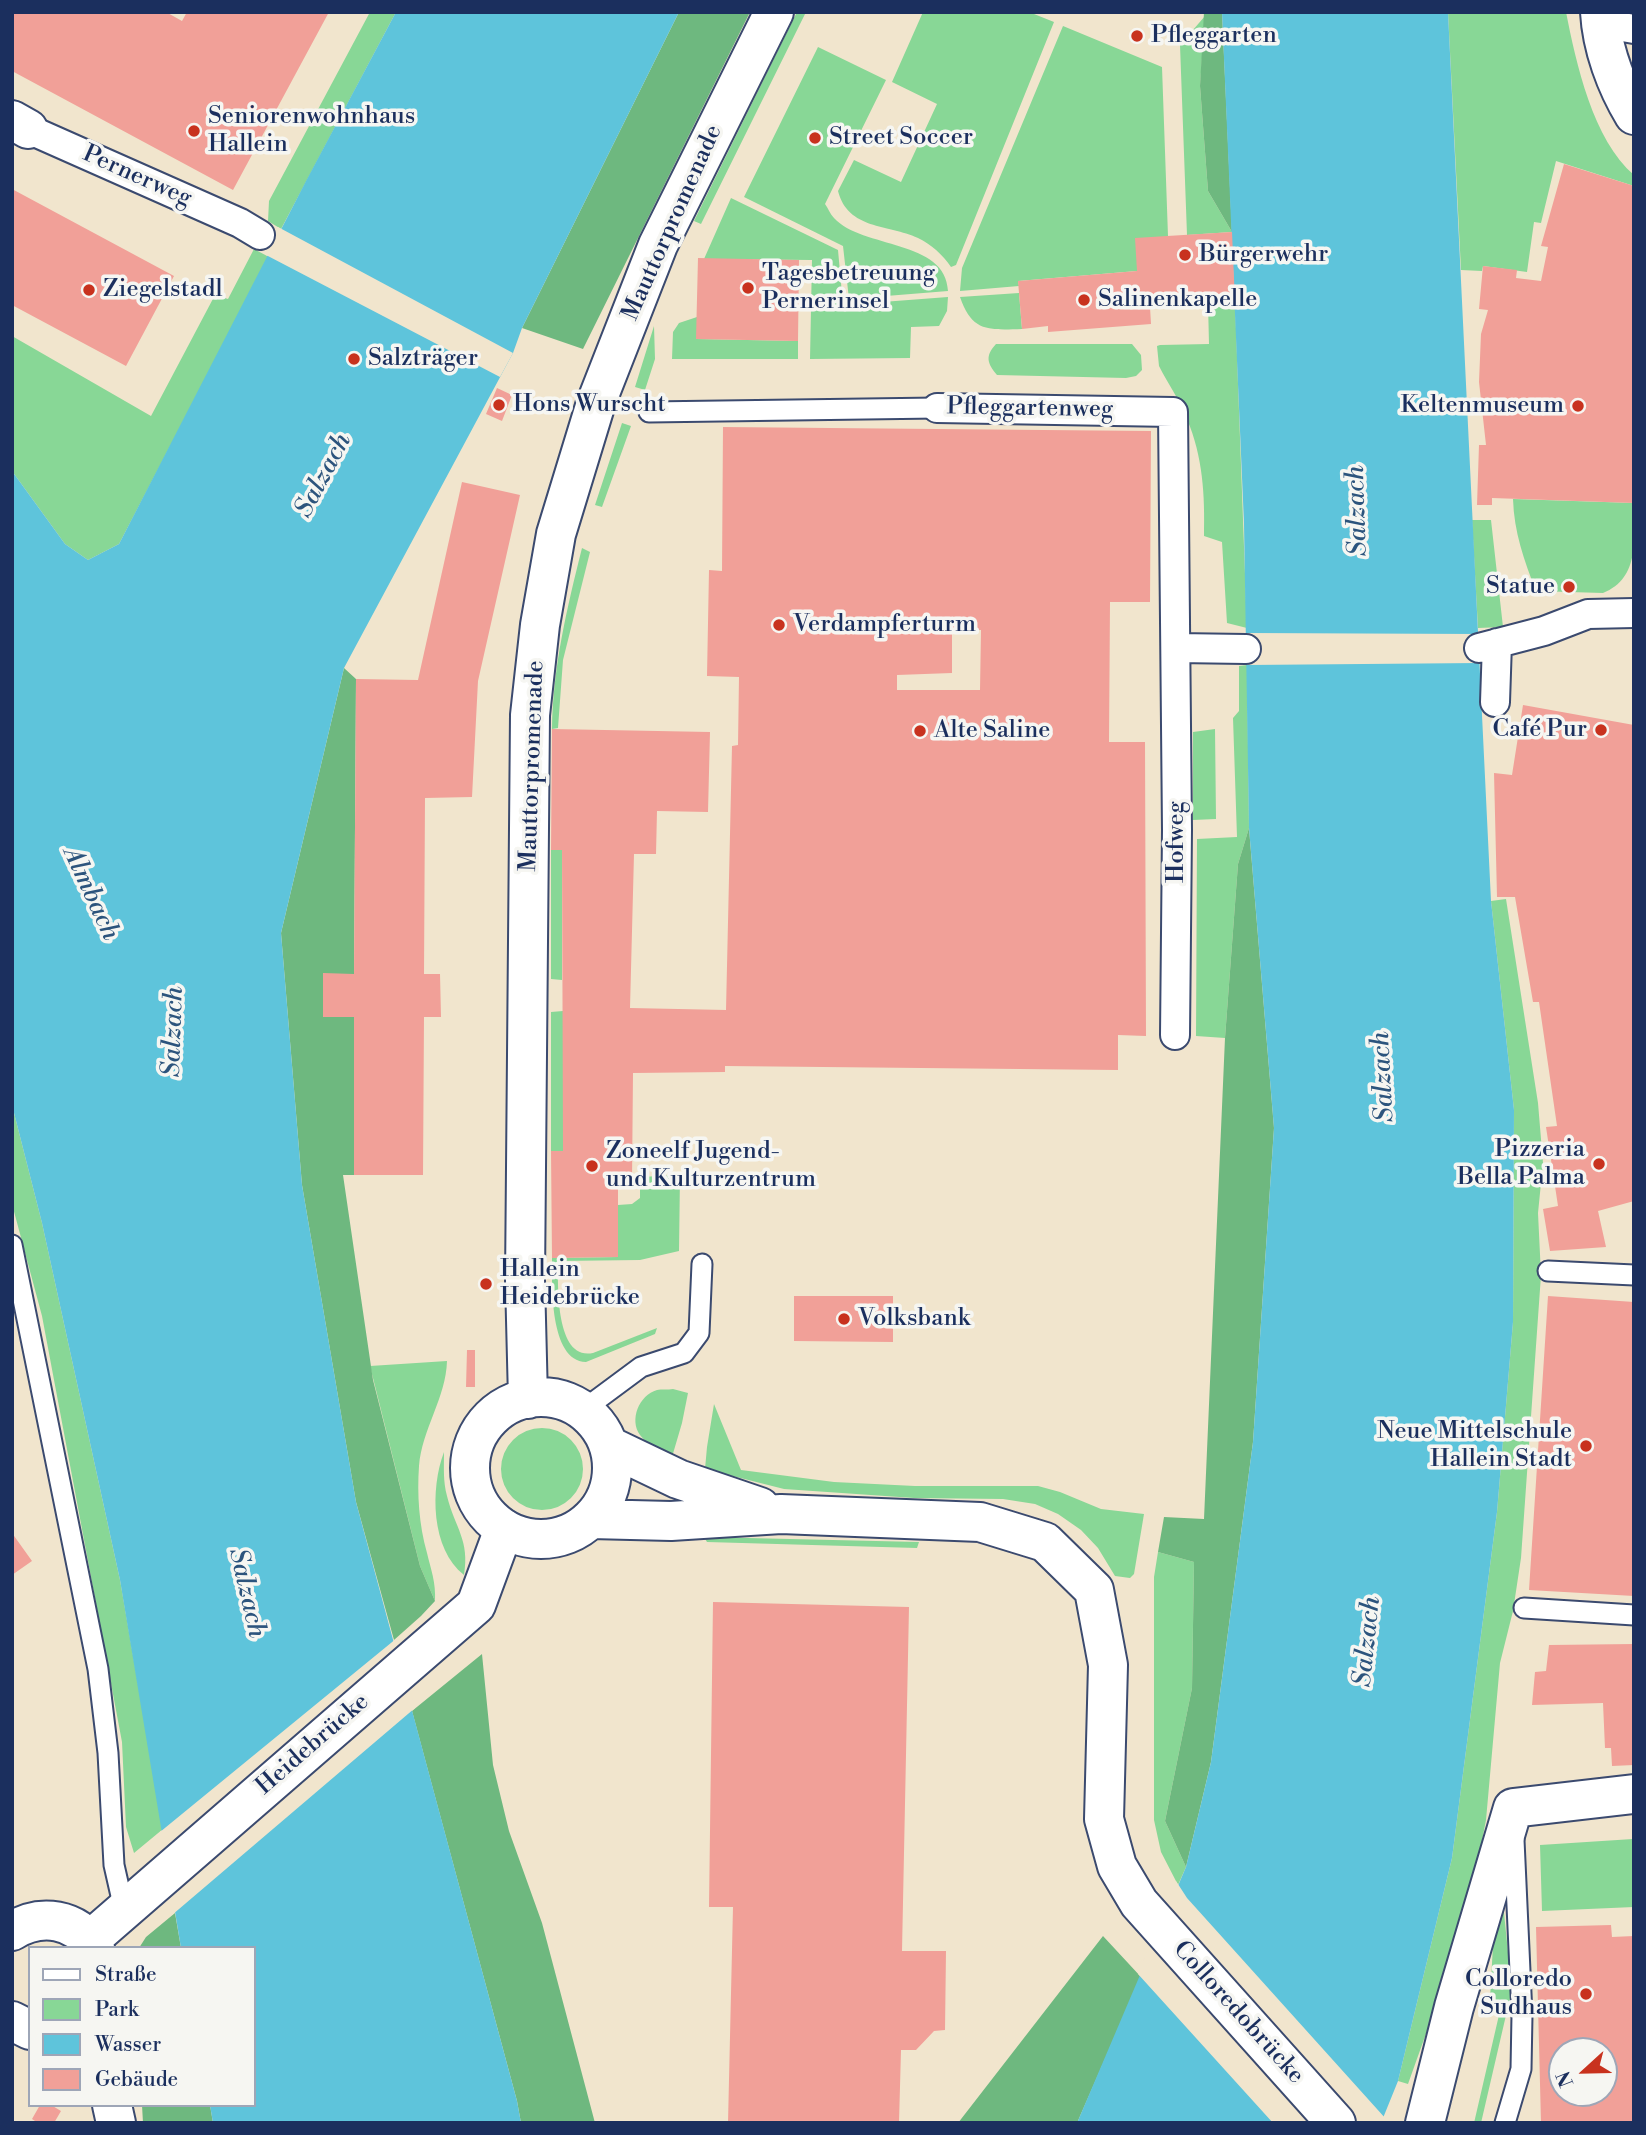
<!DOCTYPE html>
<html>
<head>
<meta charset="utf-8">
<style>
	body { margin:0 }
	#map { position:relative; width:1646px; height:2135px; overflow:hidden; background:#f1e5cd; font-family:"Libre Bodoni",serif }
	canvas { display:block }
	.frame { position:absolute; inset:0; border:14px solid #1b2f5e; pointer-events:none }
	.legend { position:absolute; left:28px; top:1946px; width:228px; height:161px; box-sizing:border-box; background:#f6f6f2; border:2px solid #9ea6b7; margin:0; padding:9px 12px; list-style:none; font-size:21px; color:#1b2f5e }
	.legend li { display:flex; align-items:center; gap:14px; height:35px }
	.legend b { width:35px; border:2px solid #9ea6b7 }
	.north { position:absolute; left:1548px; top:2037px; width:70px; height:70px; box-sizing:border-box; background:#f6f6f2; border:2px solid #9ea6b7; border-radius:50%; rotate:248deg; font-size:19px; font-weight:700; line-height:28px; text-align:center; color:#1b2f5e }
	.north::after { content:''; display:block; margin:auto; width:24px; height:32px; background:#c8321e; clip-path:polygon(50% 0,100% 100%,50% 72%,0 100%) }
</style>
</head>
<body>
<div id="map">
<canvas width="1646" height="2135"></canvas>
<div class="frame"></div>
<ul class="legend">
<li><b style="height:9px;background:#fff"></b>Straße</li>
<li><b style="height:19px;background:#88d796"></b>Park</li>
<li><b style="height:19px;background:#5ec4db"></b>Wasser</li>
<li><b style="height:19px;background:#f1a098"></b>Gebäude</li>
</ul>
<div class="north">N</div>
</div>
<script>
const c = document.querySelector('canvas').getContext('2d');
c.lineJoin = 'round';
function fill(path, color) {
  c.fillStyle = color;
  c.fill(path, 'evenodd');
}
function strokePath(path, color, width, dash) {
  c.strokeStyle = color;
  c.lineWidth = width;
  c.lineCap = dash ? 'butt' : 'round';
  c.setLineDash(dash || []);
  c.stroke(path);
}
function label(font, color, halo, rows, align = 'center') {
  c.font = font + ' "Libre Bodoni",serif';
  c.lineWidth = 7;
  c.setLineDash([]);
  c.textBaseline = 'middle';
  c.strokeStyle = halo;
  c.fillStyle = color;
  for (const [text, x, y, turn = 0] of rows) {
    c.save();
    c.translate(x, y);
    c.rotate((+turn || 0) * Math.PI / 180);
    c.textAlign = isNaN(turn) ? turn : align;
    if (halo) c.strokeText(text, 0, 0);
    c.fillText(text, 0, 0);
    c.restore();
  }
}
fill(new Path2D(`
	M370 12H396L281 229 268 221 269 201Z
	M797 12H806L701 224 694 221Z
	M923 12H1029L1054 22 956 265 951 267C943 255 931 244 918 238 888 224 848 230 838 191L854 160 901 182 937 104 892 82Z
	M1448 12H1566C1576 63 1593 140 1634 175V186L1556 161 1541 223 1534 222 1527 272 1483 266 1482 271 1461 270Z
	M1205 16 1200 86 1208 191 1232 232 1187 235 1180 45Z
	M1063 26 1162 67 1168 236 1137 271 1018 281 1019 286 960 291 962 268Z
	M818 47 886 80 825 204C828 208 830 214 834 218 862 249 946 239 948 291L849 299 843 246 744 197Z
	M731 198 838 250 843 305 948 297 947 311 939 326 911 327 910 358 810 359 812 260 704 259Z
	M254 249 269 257 119 544 88 560 65 544 12 471V336L151 416 215 295 228 299Z
	M1019 293 1022 329C988 330 972 332 960 297Z
	M1235 302 1247 628 1227 623 1222 542 1204 536C1205 495 1203 457 1187 419 1180 400 1168 384 1159 366L1157 346 1160 345 1209 344 1208 303Z
	M697 317V339L798 341V359H672L673 332 679 323Z
	M654 326 655 359 645 390 635 387Z
	M996 344H1132L1141 355 1142 370 1136 376 1126 378 997 375C987 363 985 356 996 344Z
	M622 423 631 426 602 507 595 505Z
	M1513 499 1634 503C1634 536 1641 578 1603 593L1536 591C1524 560 1514 532 1513 499Z
	M1472 520H1491L1503 627 1478 628Z
	M582 548 590 552 563 660 558 728 552 729C553 666 567 608 582 548Z
	M1247 665 1249 828 1238 864 1225 1038 1196 1036 1197 839 1237 837 1233 718 1239 711V666Z
	M1215 729 1216 819 1193 820V732Z
	M551 850H562V980L551 979Z
	M1506 899 1538 1103 1543 1163 1538 1213 1541 1275 1521 1558 1513 1611 1500 1663 1486 1820 1467 1919 1408 2084 1398 2081 1452 1858 1497 1512 1513 1322 1514 1110 1491 901Z
	M563 1011V1151H551V1012Z
	M12 1105 42 1223 120 1580 163 1829 134 1853 126 1827 122 1742 42 1316 12 1204Z
	M680 1175 679 1251 640 1260 558 1261C558 1284 555 1361 593 1353L657 1328 655 1334 586 1362C549 1361 552 1283 552 1258L618 1257V1205L632 1204 640 1198V1177Z
	M447 1361C446 1398 422 1429 419 1466 417 1494 419 1525 427 1553 431 1570 436 1582 435 1601L420 1566 370 1366Z
	M673 1389 688 1393 682 1423 672 1457C661 1451 648 1446 640 1435 629 1420 639 1395 657 1390 661 1389 668 1390 673 1389Z
	M714 1404 741 1470 834 1482 915 1486H1038L1060 1492 1101 1509 1144 1514 1134 1574 1130 1578 1115 1576 1098 1548 1081 1530 1058 1514 1035 1504 1003 1499 914 1498 784 1489 705 1469 707 1447Z
	M501 1469a41 41 0 1 1 82 0a41 41 0 1 1-82 0Z
	M444 1452C444 1468 443 1481 447 1496 455 1528 470 1540 464 1575 431 1549 430 1489 444 1452Z
	M704 1537 919 1542 917 1548 707 1542Z
	M1158 1552 1194 1562 1192 1688 1165 1821 1186 1867 1178 1885 1161 1852 1154 1820V1577Z
	M1633 1839 1634 1907 1542 1911 1540 1845Z
	M1503 1903 1510 1972V1998L1481 2123H1474L1502 2002 1490 1999 1494 1927Z`), '#88d796');
fill(new Path2D(`
	M679 12H750L583 349 522 328Z
	M1204 12H1222L1232 232 1208 191 1200 86Z
	M344 668 356 679 354 974H323V1016L354 1017V1175H343L373 1380 420 1566 435 1601 421 1616 394 1640 356 1502 302 1185 281 933Z
	M1249 828 1274 1128 1253 1442 1211 1762 1186 1867 1165 1821 1192 1688 1194 1562 1158 1552 1164 1517 1204 1519 1225 1038 1238 864Z
	M482 1654 493 1765 509 1831 542 1923 595 2123H521L517 2101 412 1711Z
	M175 1913 181 1948H139L146 1937Z
	M1103 1936 1141 1977 1077 2123H958Z
	M142 2105H210L213 2123H143Z`), '#6eb87f');
fill(new Path2D(`
	M396 12H679L522 328 513 353 344 668 281 933 302 1185 356 1502 517 2101 521 2123H213L210 2105H254V1948H181L120 1580 42 1223 12 1105V471L65 544 88 560 119 544 306 181Z
	M1222 12H1448L1491 901 1514 1110 1513 1322 1497 1512 1452 1858 1398 2081 1381 2123H1077L1186 1867 1211 1762 1253 1442 1274 1128 1249 828 1244 524Z`), '#5ec4db');
fill(new Path2D(`
	M278 227 513 353 500 377 266 255Z
	M1247 633 1478 634 1480 663 1247 665Z
	M397 1638 415 1708 172 1915 160 1832Z
	M1176 1881 1187 1898 1386 2119 1385 2123H1273L1138 1974Z`), '#f1e5cd');
fill(new Path2D(`
	M12 12H166L182 21 187 12H329L233 190 12 71Z
	M1564 164 1634 186V503L1492 498V505H1477L1479 445H1486L1479 382 1481 334 1488 310 1479 309 1483 266 1517 270 1516 278 1541 281 1548 247 1541 246Z
	M12 189 174 276 126 366 12 305Z
	M1232 232 1235 302 1150 307 1151 324 1048 332V326L1022 329 1018 281 1137 271 1135 238Z
	M698 258 799 260 798 341 696 339Z
	M497 388 512 395 502 421 486 414Z
	M723 427 1151 431 1150 602H1110L1109 742H1145L1146 1036 1118 1035V1070L725 1066V1072L633 1073 632 1181 618 1182V1257L552 1258 551 1151H563L562 850H551L552 729 710 732 708 812 657 811 656 854H634L630 1008 726 1010 732 746 738 745 739 677 707 676 709 570 722 571ZM952 629 981 630 980 690H897V675L952 673Z
	M462 482 520 495 478 681 472 797 425 798 424 974H440L441 1017H424L423 1175H354V1017H323V973L354 974 356 679 418 680Z
	M1523 705 1634 725V1201L1598 1211 1606 1247 1550 1251 1543 1209 1558 1206 1546 1127 1557 1126 1539 1002H1533L1515 897H1497L1494 773 1512 775Z
	M794 1296H893V1342L794 1341Z
	M1548 1296 1634 1302V1596L1529 1590Z
	M467 1350H475V1387H466Z
	M12 1533 32 1561 12 1575Z
	M713 1602 909 1607 902 1951H946L945 2030 934 2031 916 2050H901L899 2123H728L733 1907H709Z
	M1634 1644V1765L1612 1766 1611 1748H1605L1603 1703 1532 1705 1535 1672 1546 1671 1549 1645Z
	M1611 1925 1612 1937 1634 1936V2123H1541L1536 1927ZM1562 2051H1604V2093H1562Z
	M40 2105H51L61 2111 54 2123H38L32 2119Z`), '#f1a098');
const service = new Path2D(`
	M649 412 937 408
	M12 1245 98 1669 108 1753 114 1865 124 1909
	M1548 1271 1634 1275
	M583 1410 641 1367 684 1353 699 1333 702 1264
	M1524 1608 1634 1615
	M1505 2123 1521 2069 1522 2015 1514 1840`);
const pedestrian = new Path2D(`
	M1600 23 1634 29
	M28 129 240 223 260 235
	M937 408 1173 412 1177 830 1175 1035
	M1177 648 1246 649
	M1479 648 1544 631 1588 614 1634 613
	M1495 702 1497 643`);
const minor = new Path2D(`
	M1600 12C1602 48 1616 85 1634 115
	M12 120 28 129
	M12 1931C41 1913 76 1918 95 1948
	M90 1940 476 1605 504 1529
	M12 2021 30 2030
	M112 2105 116 2123
	M1425 2123 1454 2007 1513 1808 1634 1794`);
const primary = new Path2D(`
	M470 1468a71 71 0 1 1 142 0a71 71 0 1 1-142 0Z
	M528 1399 525 1280 530 715 540 625 556 534 596 403 658 245 774 12
	M609 1446 678 1479 760 1507
	M591 1519 671 1521 781 1514 980 1522 1045 1542 1094 1590 1108 1665 1104 1819 1117 1866 1139 1903 1336 2123`);
strokePath(service, '#3b4a6f', 23);
strokePath(pedestrian, '#3b4a6f', 32);
strokePath(minor, '#3b4a6f', 42);
strokePath(primary, '#3b4a6f', 42);
strokePath(service, '#fff', 19);
strokePath(pedestrian, '#fff', 28);
strokePath(minor, '#fff', 38);
strokePath(primary, '#fff', 38);
for (const [x, y, r, color] of [
	[1137,36,7,"#c8321e"],
	[194,131,7,"#c8321e"],
	[815,138,7,"#c8321e"],
	[1185,255,7,"#c8321e"],
	[748,288,7,"#c8321e"],
	[89,290,7,"#c8321e"],
	[1084,300,7,"#c8321e"],
	[354,359,7,"#c8321e"],
	[499,405,7,"#c8321e"],
	[1578,406,7,"#c8321e"],
	[1569,587,7,"#c8321e"],
	[779,625,7,"#c8321e"],
	[1601,730,7,"#c8321e"],
	[920,731,7,"#c8321e"],
	[1599,1164,7,"#c8321e"],
	[592,1166,7,"#c8321e"],
	[486,1284,7,"#c8321e"],
	[844,1319,7,"#c8321e"],
	[1586,1446,7,"#c8321e"],
	[1586,1994,7,"#c8321e"]
]) {
  const dot = new Path2D();
  dot.arc(x, y, r, 0, 2 * Math.PI);
  c.fillStyle = color;
  c.fill(dot);
  strokePath(dot, '#f6f6f2', 2.5);
}
label('24px', '#1b2f5e', '#f6f6f2', [
	["Pfleggarten",1151,36],
	["Seniorenwohnhaus",208,117],
	["Hallein",208,145],
	["Street Soccer",829,138],
	["Bürgerwehr",1199,255],
	["Tagesbetreuung",762,274],
	["Pernerinsel",762,302],
	["Ziegelstadl",103,290],
	["Salinenkapelle",1098,300],
	["Salzträger",368,359],
	["Hons Wurscht",513,405],
	["Keltenmuseum",1564,406,"right"],
	["Statue",1555,587,"right"],
	["Verdampferturm",793,625],
	["Café Pur",1587,730,"right"],
	["Alte Saline",934,731],
	["Pizzeria",1585,1150,"right"],
	["Bella Palma",1585,1178,"right"],
	["Zoneelf Jugend-",606,1152],
	["und Kulturzentrum",606,1180],
	["Hallein",500,1270],
	["Heidebrücke",500,1298],
	["Volksbank",858,1319],
	["Neue Mittelschule",1572,1432,"right"],
	["Hallein Stadt",1572,1460,"right"],
	["Colloredo",1572,1980,"right"],
	["Sudhaus",1572,2008,"right"]
], 'left');
label('24px', '#1b2f5e', '#f6f6f2', [
	["Pernerweg",137,177,24],
	["Mauttorpromenade",673,223,-66],
	["Pfleggartenweg",1030,409,1],
	["Mauttorpromenade",533,766,-88],
	["Hofweg",1177,842,-90],
	["Heidebrücke",313,1745,-41],
	["Colloredobrücke",1238,2013,48]
]);
label('italic 26px', '#2c547d', '#f6f6f2', [
	["Salzach",324,476,-62],
	["Salzach",1358,511,-92],
	["Almbach",90,894,65],
	["Salzach",174,1032,-88],
	["Salzach",1384,1077,-93],
	["Salzach",246,1593,77],
	["Salzach",1368,1642,-84]
]);
</script>
</body>
</html>
